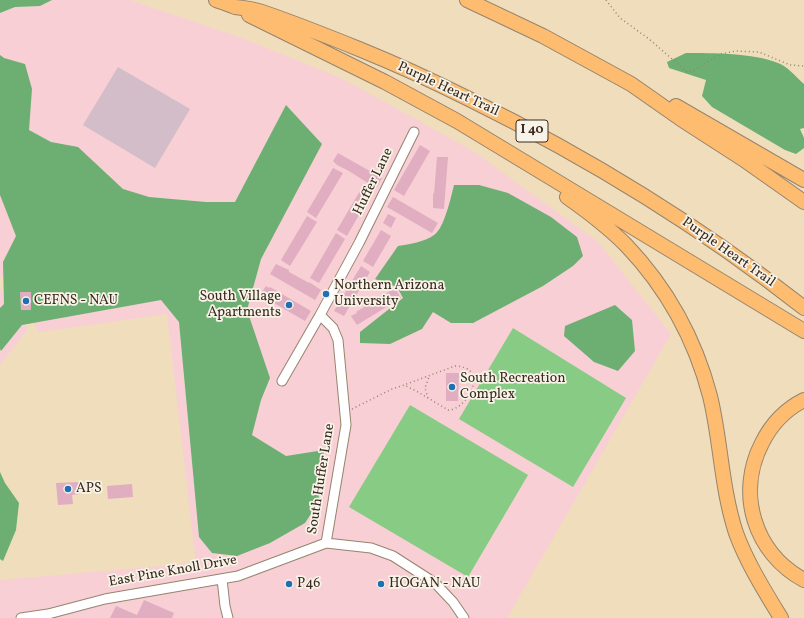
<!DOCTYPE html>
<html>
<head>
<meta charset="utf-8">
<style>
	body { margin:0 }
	canvas { display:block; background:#efddbc }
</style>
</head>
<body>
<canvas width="804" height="618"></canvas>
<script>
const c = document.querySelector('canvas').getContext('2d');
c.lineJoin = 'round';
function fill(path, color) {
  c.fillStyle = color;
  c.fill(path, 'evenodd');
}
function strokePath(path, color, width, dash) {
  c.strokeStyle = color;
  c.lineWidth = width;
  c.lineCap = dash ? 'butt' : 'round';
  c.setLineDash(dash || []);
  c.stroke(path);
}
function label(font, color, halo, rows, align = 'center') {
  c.font = font + ' Vollkorn,serif';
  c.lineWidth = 3.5;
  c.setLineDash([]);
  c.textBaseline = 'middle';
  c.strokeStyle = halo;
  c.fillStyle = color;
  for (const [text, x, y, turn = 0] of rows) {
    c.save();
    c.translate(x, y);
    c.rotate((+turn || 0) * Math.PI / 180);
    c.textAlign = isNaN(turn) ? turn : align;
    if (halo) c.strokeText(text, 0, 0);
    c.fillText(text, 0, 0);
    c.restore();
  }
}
fill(new Path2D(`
	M0 0H130L242 38 345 80 473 151 598 242 671 334 507 618H0V580L196 563 167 314 39 332 0 274Z
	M0 288 28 329 0 365Z`), '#f7cfd5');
fill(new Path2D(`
	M118 67 190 109 155 168 83 125Z`), '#d2bdc8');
fill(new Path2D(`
	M513 328 626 398 573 487 459 419Z
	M410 405 528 475 468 577 349 507Z`), '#87cb84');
fill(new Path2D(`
	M0 0H52L40 6 15 7 0 13Z
	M686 53C711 53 754 53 778 63 787 66 796 77 804 84V128L800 129 804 138V148L796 154 785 150 712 107 702 96 706 80 669 68 667 62Z
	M0 55 4 58 25 64 32 89 29 130 51 142 78 147 123 189 149 197 206 202H235L286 105 322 144 261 259 247 310 270 378 261 400 252 435 286 456 324 450 318 503 305 523 270 543 237 556 212 553 199 537 179 322 161 300 22 325 1 351 0 349V308L4 304 3 262 16 236 0 195Z
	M454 185H479L508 193 551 217 577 237 583 256 573 266 543 286 473 323H451L433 312 422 329 390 344 360 343V332L403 298 397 287 375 279 398 246C410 244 424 242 434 235 444 229 451 197 454 185Z
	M615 305 632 320 635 351 618 371 594 362 564 336 565 326Z
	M0 472 5 483 19 503 16 530 3 561 0 559Z`), '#6daf72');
fill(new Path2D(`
	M420 145 430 151 404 196 394 190Z
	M338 153 382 178 377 187 371 185 349 171 337 165 333 161Z
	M437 157H448L444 209 433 208V193L434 194Z
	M333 168 343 173 316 218 307 212Z
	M364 184 373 190 347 236 337 230Z
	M393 197 438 223 432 233 387 207Z
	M388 214 396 218 391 228 383 223Z
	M307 216 317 222 290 266 281 260Z
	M381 230 391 236 373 267 363 261Z
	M336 233 345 239 319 283 310 278Z
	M276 264 289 270V272L309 283V282L321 290 315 300 270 274Z
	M361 266 370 272 344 316 334 311Z
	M266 286 269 288 270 287 311 311 305 321 260 295Z
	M395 288 401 298 357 325 351 316 357 313 356 312Z
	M20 292H31V310H21Z
	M446 373H459L458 401H446Z
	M79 482 80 494 72 495 73 504 58 505 56 483Z
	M132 484 133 497 108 499 107 486Z
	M376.5 584a4.5 4.5 0 1 1 9 0a4.5 4.5 0 1 1-9 0Z
	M144 600 174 613 172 618H110L116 606 137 615Z`), '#e1aec1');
const minor = new Path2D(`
	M282 381 320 315
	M326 543 346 425 338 340 333 328 320 315 359 243 414 132
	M222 579 225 606 228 618
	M21 618 48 614 105 599 238 576 326 543 371 548 393 556 435 583 453 602 464 618`);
const highway = new Path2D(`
	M216 0C223 2 229 5 235 7 244 8 253 9 262 12 294 23 327 36 359 49 396 64 433 81 469 99 587 157 700 226 804 308
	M467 0 543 36 631 84 681 119 743 159 804 202
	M249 15 385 82 457 121 804 331
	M676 106 804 180
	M567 197C587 211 608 227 626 245 666 287 695 339 710 396 721 441 721 487 736 533 747 563 764 590 781 618
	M804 400C786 409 771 425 762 443 736 493 754 553 804 580`);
strokePath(minor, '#95846d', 11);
strokePath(highway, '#95846d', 16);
strokePath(new Path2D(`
	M606 0 620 18 649 39 687 72 693 71 720 54 736 51 759 52 790 65 804 66
	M428 398 425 388 429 377
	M352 409 392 389 404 385 418 392 448 410C466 411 492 367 455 366L404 385`), '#95846d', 1.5, [1, 3]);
strokePath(minor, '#fff', 9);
strokePath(highway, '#fdbc6f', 14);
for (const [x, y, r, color] of [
	[326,294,4,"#1f6fb2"],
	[26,301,4,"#1f6fb2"],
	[289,305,4,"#1f6fb2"],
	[452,387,4,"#1f6fb2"],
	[68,489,4,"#1f6fb2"],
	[289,584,4,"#1f6fb2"],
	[381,584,4,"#1f6fb2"]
]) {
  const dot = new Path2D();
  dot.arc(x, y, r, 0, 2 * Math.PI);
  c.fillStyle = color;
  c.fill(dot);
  strokePath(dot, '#f7f3e8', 1.5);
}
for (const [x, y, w] of [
	[532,131,32]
]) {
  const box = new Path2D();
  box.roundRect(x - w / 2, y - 11, w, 22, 3);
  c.fillStyle = '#f7f3e8';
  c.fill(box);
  strokePath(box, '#3b2a1e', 1);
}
label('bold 13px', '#3b2a1e', null, [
	["I 40",532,131]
]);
label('14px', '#3b2a1e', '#f7f3e8', [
	["Purple Heart Trail",448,90,25],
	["Huffer Lane",374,182,-64],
	["Purple Heart Trail",728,253,35],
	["South Huffer Lane",322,479,-81],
	["East Pine Knoll Drive",173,572,-10]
]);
label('14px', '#3b2a1e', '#f7f3e8', [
	["Northern Arizona",334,286],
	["University",334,302],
	["South Village",281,297,"right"],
	["Apartments",281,313,"right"],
	["CEFNS - NAU",34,301],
	["South Recreation",460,379],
	["Complex",460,395],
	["APS",76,489],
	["P46",297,584],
	["HOGAN - NAU",389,584]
], 'left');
</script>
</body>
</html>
